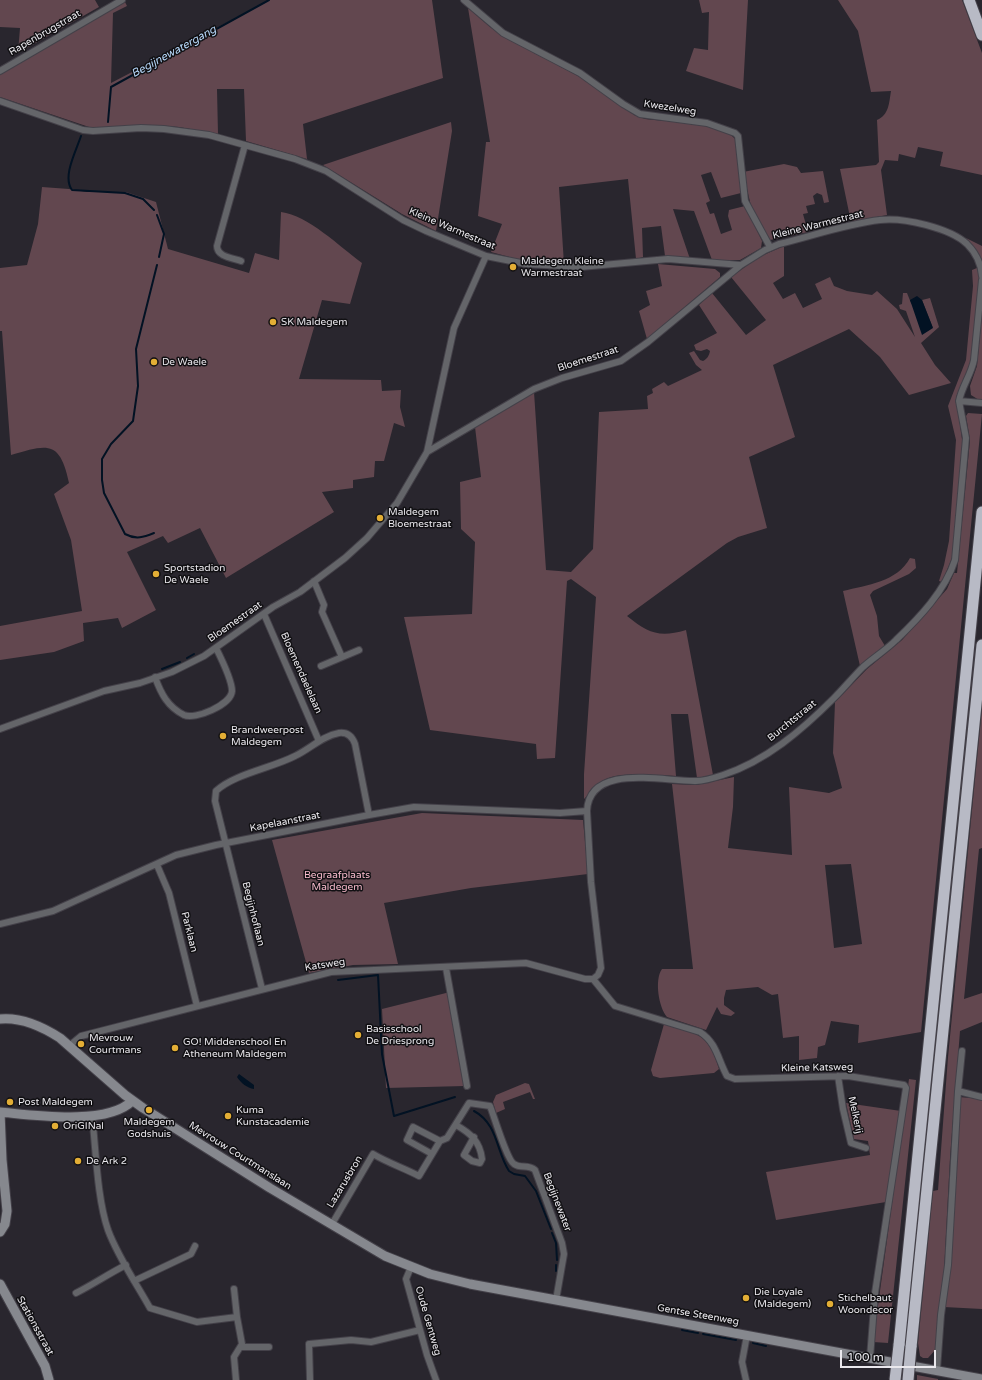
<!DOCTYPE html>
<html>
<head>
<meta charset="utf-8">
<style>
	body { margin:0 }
	#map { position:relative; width:982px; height:1380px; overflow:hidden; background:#29262e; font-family:"Varela Round",sans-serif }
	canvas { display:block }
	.scale { position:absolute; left:840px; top:1350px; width:96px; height:18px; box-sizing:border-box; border:2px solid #eae8ed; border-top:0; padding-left:5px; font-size:12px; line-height:14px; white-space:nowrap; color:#eae8ed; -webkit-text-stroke:3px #111013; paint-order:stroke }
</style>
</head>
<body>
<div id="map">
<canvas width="982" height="1380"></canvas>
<div class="scale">100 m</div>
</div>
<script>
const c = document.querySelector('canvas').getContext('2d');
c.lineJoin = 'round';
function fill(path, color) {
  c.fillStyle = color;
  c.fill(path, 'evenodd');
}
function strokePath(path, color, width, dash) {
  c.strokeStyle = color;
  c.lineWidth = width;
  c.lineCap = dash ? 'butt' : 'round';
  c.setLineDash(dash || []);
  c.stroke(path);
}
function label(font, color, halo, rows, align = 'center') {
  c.font = font + ' "Varela Round",sans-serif';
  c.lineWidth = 3;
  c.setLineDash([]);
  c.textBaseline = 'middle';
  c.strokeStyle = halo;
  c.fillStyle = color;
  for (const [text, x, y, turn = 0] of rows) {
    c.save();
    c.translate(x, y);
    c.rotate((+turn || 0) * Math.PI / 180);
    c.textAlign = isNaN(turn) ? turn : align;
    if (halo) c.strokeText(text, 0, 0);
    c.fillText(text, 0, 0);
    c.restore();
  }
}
fill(new Path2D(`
	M0 0H95L99 7 18 53 20 28 0 27Z
	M270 0H432L443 78 303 124 307 159 246 141 244 89H217L218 134 179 127 147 125 92 128 0 97V73L125 2 127 6 113 13 111 83Z
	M699 0H748L743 90 686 71 694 48 708 50 709 12 702 13Z
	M838 0H962L982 53V175L940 166 943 152 918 147 915 158 899 154 898 161 885 160 881 170 887 215 851 222 840 169 876 165 879 162 877 120C889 115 889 103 891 91L871 92 858 31Z
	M468 8 490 27 504 36 580 77 599 89 634 115 645 119C667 122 722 122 736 140L741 193 721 198 711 172 701 175 710 201 706 203 710 214 714 213 721 234 732 230 728 216 729 210 745 206 762 241 761 248 740 260H712L694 211 673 209 690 259 665 256 661 226 642 228 643 257 636 259 628 179 559 187 564 264 528 262 491 252 502 224 478 216 486 142H490Z
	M451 122 452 131 436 231 402 214 323 165Z
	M784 164 797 167 801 173 823 171 829 202 824 203 822 195 817 193 813 196 815 204 806 206 808 213 803 214 808 232 770 240 751 206 743 172Z
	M42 187 69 189 87 192H126L156 202 168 249 249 273 255 253 279 260 281 212C308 215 340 247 362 263L350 304 322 300 299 379 381 380 382 391 401 390 400 407 405 427 394 423 384 461H375L374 477 353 480V488L322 492 334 512 226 578 200 528 168 543 163 536 127 552 156 610 122 628 118 618 83 623 84 641 54 652 0 660V626L82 611 71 540 54 494 69 483C60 440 48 444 11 455L2 331H0V268L27 265 38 224Z
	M966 238 982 246V260Z
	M784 246V276L773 283 783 299 795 293 803 308 822 299 815 284 830 277 834 286 847 291 872 295 877 291 897 309 915 337 906 311 900 309 899 305 902 304 903 293H907L911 303 933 328 922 300 930 298 939 327 921 343 935 365 951 383 909 395 880 357 849 329 773 365 795 437 749 457 767 528 738 537 727 543 627 616C648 633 659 638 686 630L713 775 697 778 688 714H671L676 776C657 776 621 771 604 780 596 784 590 793 584 799V774L596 597 571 579 567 581 555 758 537 759 536 744 430 730 404 617 472 614 475 542 461 529 460 482 481 477 475 427 534 392 546 570 571 572 593 549 599 412 648 409 647 396 653 393 652 389 664 382 668 386 702 370 696 365 689 353 694 351 700 360 703 361C707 359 709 356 710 351L707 349 701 351 696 350 694 345 717 333 699 305 712 293 746 335 766 320 731 277 759 257Z
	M658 264 715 269 720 273V277L647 339 639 311 650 305 646 291 662 286Z
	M977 268 980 276 972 356 968 372 956 397 963 446 952 558 942 582 939 581 944 565 949 541 956 440 948 406 966 360 973 286 972 270Z
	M982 313V399L979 400 971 395 970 386 977 366Z
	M968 413 982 414 921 1032 858 1043 859 1025 831 1021 825 1045 818 1047 817 1058 799 1060V1036L783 1038 778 994 772 995 758 987 726 990 724 998V1005L735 1013 731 1016 721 1014 717 1007 706 1030 667 1017C659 1008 654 980 662 969H693L672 784 696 785 734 777 733 807 728 848 792 855 789 787 829 793 842 788 833 753 835 702 867 669 902 640 947 589 954 573H957L970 440 966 416ZM851 864 862 944 834 948 825 865Z
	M910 558 915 559 916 568 909 574 873 591 870 595 877 616 879 636 885 646 860 666 843 591C867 585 897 582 910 558Z
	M982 707V848L979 849 964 999 982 993V1022L960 1031 950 1158 943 1291 937 1348 928 1358H923L920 1356 918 1343 933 1191 938 1190 948 1057Z
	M422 813 583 820 588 874 471 888 384 903 398 964 353 965 309 973 272 840Z
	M450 992 465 1086 386 1088 382 1009Z
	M664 1024C699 1035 708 1032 719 1069L714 1073 660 1078 653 1076 651 1070Z
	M909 1079 916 1080 888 1343 873 1342Z
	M525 1083 529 1084 535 1099H533L530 1092 503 1102 505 1109 496 1113 493 1102 496 1095Z
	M959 1097 982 1099V1309L944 1307 950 1273Z
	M846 1103 901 1111 886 1202 776 1220 766 1172 870 1155 868 1141 854 1139Z
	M917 1375 938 1379V1380H917Z`), '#62474f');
fill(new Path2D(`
	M917 296 922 300 933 328 922 335 910 300Z
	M239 1074 254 1085V1089C247 1088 241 1083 237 1077Z`), '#021223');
strokePath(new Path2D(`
	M108 122 111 87 269 0
	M81 136C76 151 62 177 72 190L125 193 143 199 154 210
	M157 215 164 234 159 257
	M154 533C144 537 136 540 125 534L104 493 102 480V459L111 444 133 421 138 386 136 349 157 265
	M187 658 194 654
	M162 669 180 662
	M338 980 378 975 382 1054 394 1116 455 1097
	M474 1111C498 1124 496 1151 509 1171L514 1174 525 1176 536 1191 551 1229
	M552 1233 556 1243 557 1260
	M556 1271V1265
	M682 1330 698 1333
	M703 1334 736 1340
	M753 1343 766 1346`), '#021223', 2);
const street = new Path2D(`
	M464 0 503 33 580 73 623 104 640 114 707 123 735 133 738 136 745 201 770 247
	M0 71 122 0
	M0 101 83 130 93 131 141 128 164 129 209 135 295 159 326 171 403 220 426 231 486 256 526 264 581 267 668 259 741 265 765 250 779 244C812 236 846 224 880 220 903 217 950 228 967 244 975 252 981 264 982 276
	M241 261C233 258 217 257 217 246L245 145
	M959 401C962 386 971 375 974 360L982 280
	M427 452 534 389 562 378 621 361 648 342 741 265
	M314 581 324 605 322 612 342 657
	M264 614 319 741
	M321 666 359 650
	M155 677C161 694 168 707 184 715 195 720 231 705 232 691 232 680 221 658 216 648
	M0 729 104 691 140 683 172 672 204 656 273 607 300 592 345 558 367 538 397 503 427 452 454 328 486 256
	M157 865 169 893 197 1006
	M0 924 53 911 176 855 216 845 369 815 414 807 560 813 587 811
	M446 968 467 1086
	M593 979 598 975 601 968 591 882 587 811C589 762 665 782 696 781 705 781 714 778 723 775 766 761 802 730 834 698 844 688 853 677 863 667 873 658 886 650 896 640 919 618 945 591 955 560L966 438 959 401 982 403
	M593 979 615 1006 700 1032C717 1043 718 1060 727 1076L735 1079 848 1076 904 1085 906 1088 875 1293 870 1358
	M262 989 215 801 216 791C234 774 272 768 295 756 310 749 322 736 339 733 347 732 352 736 355 744L369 815
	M69 1046 81 1036 331 972 526 963 585 979H593
	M838 1076 843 1109 851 1143 866 1148
	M958 1091 982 1097
	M92 1115C96 1150 97 1198 108 1230 118 1257 136 1283 150 1308L197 1322 237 1317 242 1344 234 1357 236 1380
	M456 1125C470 1133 480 1141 482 1159L480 1163 472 1161 464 1155 474 1137
	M432 1154 407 1140 413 1127 440 1141
	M332 1224 373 1154C388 1163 404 1168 419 1176L440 1141 447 1138 469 1103 490 1106C494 1116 507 1160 514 1164 521 1169 528 1164 535 1170L562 1243 564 1254 556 1300
	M411 1267 406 1279 427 1355 436 1380
	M134 1281 191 1254 195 1246
	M234 1289 237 1317
	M76 1293C94 1284 108 1274 126 1265
	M242 1347H269
	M937 1370 941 1315 948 1265 958 1091 962 1051
	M310 1380 309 1344 351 1340 371 1342 420 1330
	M746 1380 742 1362 747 1335`);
const secondary = new Path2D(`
	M0 1019C21 1017 43 1027 60 1038L125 1095 143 1108 270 1188 385 1256 430 1274 470 1284 982 1379
	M0 1112C33 1115 107 1126 132 1101
	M0 1232 5 1224 7 1211 2 1160 0 1112
	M0 1284 45 1366 49 1380`);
const highway = new Path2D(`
	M969 0 982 35
	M899 1345 982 512
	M911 1347 982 645`);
strokePath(street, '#444149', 8);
strokePath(secondary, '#444149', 11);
strokePath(highway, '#444149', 13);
strokePath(street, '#646569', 6);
strokePath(secondary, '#86888e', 9);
strokePath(highway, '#b8bac5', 11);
const highwayBridge = new Path2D(`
	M895 1380 899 1345
	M908 1380 911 1347`);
strokePath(highwayBridge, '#444149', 13, []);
strokePath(highwayBridge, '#b8bac5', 11);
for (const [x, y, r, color] of [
	[513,267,4,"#e3ae35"],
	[273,322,4,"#e3ae35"],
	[154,362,4,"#e3ae35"],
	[380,518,4,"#e3ae35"],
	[156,574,4,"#e3ae35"],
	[223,736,4,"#e3ae35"],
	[358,1035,4,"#e3ae35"],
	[81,1044,4,"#e3ae35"],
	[175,1048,4,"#e3ae35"],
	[10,1102,4,"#e3ae35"],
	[149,1110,4,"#e3ae35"],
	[228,1116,4,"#e3ae35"],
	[55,1126,4,"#e3ae35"],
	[78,1161,4,"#e3ae35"],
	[746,1298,4,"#e3ae35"],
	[830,1304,4,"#e3ae35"]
]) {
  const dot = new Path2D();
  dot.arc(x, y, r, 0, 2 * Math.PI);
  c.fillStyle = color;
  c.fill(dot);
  strokePath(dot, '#111013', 1.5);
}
label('10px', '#eae8ed', '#111013', [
	["Rapenbrugstraat",45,33,-30],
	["Kwezelweg",670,108,9],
	["Kleine Warmestraat",818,225,-14],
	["Kleine Warmestraat",452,229,23],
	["Bloemestraat",588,359,-18],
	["Bloemestraat",235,622,-35],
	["Bloemendaelelaan",301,673,66],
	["Burchtstraat",792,721,-39],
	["Kapelaanstraat",285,822,-11],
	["Begijnhoflaan",253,914,76],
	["Parklaan",189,932,76],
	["Katsweg",325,965,-9],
	["Kleine Katsweg",817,1068,-1],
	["Melkerij",855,1115,78],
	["Mevrouw Courtmanslaan",240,1156,32],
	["Lazarusbron",345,1182,-59],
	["Begijnewater",557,1202,69],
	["Gentse Steenweg",698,1315,10],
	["Oude Gentweg",428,1321,74],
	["Stationsstraat",35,1326,61]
]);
label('10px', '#eae8ed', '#111013', [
	["Maldegem Kleine",521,261],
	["Warmestraat",521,273],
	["SK Maldegem",281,322],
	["De Waele",162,362],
	["Maldegem",388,512],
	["Bloemestraat",388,524],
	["Sportstadion",164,568],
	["De Waele",164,580],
	["Brandweerpost",231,730],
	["Maldegem",231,742],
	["Basisschool",366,1029],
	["De Driesprong",366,1041],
	["Mevrouw",89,1038],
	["Courtmans",89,1050],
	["GO! Middenschool En",183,1042],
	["Atheneum Maldegem",183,1054],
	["Post Maldegem",18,1102],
	["Kuma",236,1110],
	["Kunstacademie",236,1122],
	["Maldegem",149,1122,"center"],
	["Godshuis",149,1134,"center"],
	["OriGINal",63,1126],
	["De Ark 2",86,1161],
	["Die Loyale",754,1292],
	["(Maldegem)",754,1304],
	["Stichelbaut",838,1298],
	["Woondecor",838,1310]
], 'left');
label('10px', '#f8bbcc', '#111013', [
	["Begraafplaats",337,875],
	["Maldegem",337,887]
]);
label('italic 11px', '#b7d8fa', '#111013', [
	["Begijnewatergang",174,52,-29]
]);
</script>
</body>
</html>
